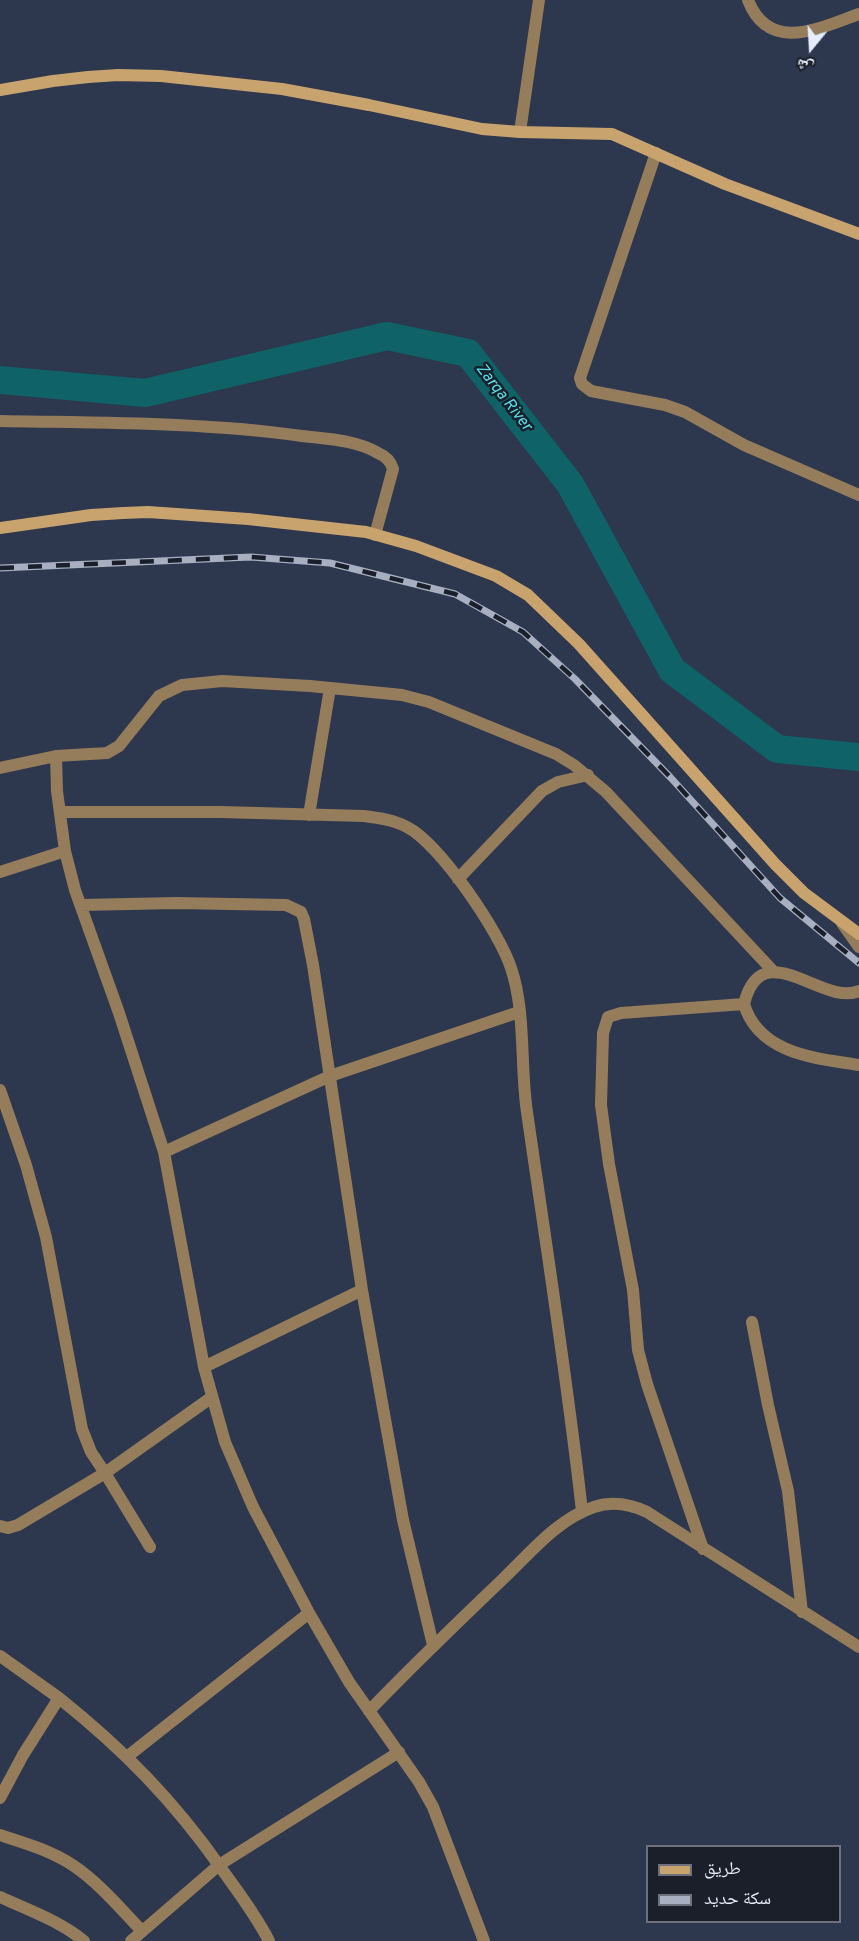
<!DOCTYPE html>
<html>
<head>
<meta charset="utf-8">
<style>
	body { margin:0 }
	#map { position:relative; width:859px; height:1941px; overflow:hidden; background:#2d374e; font-family:Overpass,"Noto Naskh Arabic",sans-serif }
	canvas { display:block }
	.legend { position:absolute; left:646px; top:1845px; width:195px; height:78px; box-sizing:border-box; background:#1a1f29; border:2px solid #6c717d; margin:0; padding:8px 10px; list-style:none; font-size:18px; color:#e6edfc }
	.legend li { display:flex; align-items:center; gap:12px; height:30px }
	.legend b { width:30px; border:2px solid #6c717d }
	.north { position:absolute; left:781px; top:18px; width:60px; height:60px; -webkit-text-stroke:4px #1a1f29; paint-order:stroke; rotate:198deg; font-size:16px; font-weight:700; line-height:24px; text-align:center; color:#e6edfc }
	.north::after { content:''; display:block; margin:auto; width:21px; height:27px; background:#e6edfc; clip-path:polygon(50% 0,100% 100%,50% 72%,0 100%) }
</style>
</head>
<body>
<div id="map">
<canvas width="859" height="1941"></canvas>
<ul class="legend">
<li><b style="height:8px;background:#c9a36e"></b>طريق</li>
<li><b style="height:8px;background:#a7afc1"></b>سكة حديد</li>
</ul>
<div class="north">ش</div>
</div>
<script>
const c = document.querySelector('canvas').getContext('2d');
c.lineJoin = 'round';
function strokePath(path, color, width, dash) {
  c.strokeStyle = color;
  c.lineWidth = width;
  c.lineCap = dash ? 'butt' : 'round';
  c.setLineDash(dash || []);
  c.stroke(path);
}
function label(font, color, halo, rows, align = 'center') {
  c.font = font + ' Overpass,sans-serif';
  c.lineWidth = 5;
  c.setLineDash([]);
  c.textBaseline = 'middle';
  c.strokeStyle = halo;
  c.fillStyle = color;
  for (const [text, x, y, turn = 0] of rows) {
    c.save();
    c.translate(x, y);
    c.rotate((+turn || 0) * Math.PI / 180);
    c.textAlign = isNaN(turn) ? turn : align;
    if (halo) c.strokeText(text, 0, 0);
    c.fillText(text, 0, 0);
    c.restore();
  }
}
strokePath(new Path2D(`
	M0 380 145 393 387 336 468 353 570 484 672 670 777 749 859 757`), '#0e6268', 28);
strokePath(new Path2D(`
	M748 0C769 54 820 28 859 14
	M520 132 539 0
	M656 153 580 378 582 384 591 391 665 405 685 412 744 445 859 495
	M0 421C101 423 202 422 302 436 327 439 356 440 378 453 385 456 391 462 393 469L375 535
	M56 756 57 791 65 851 75 890 119 1013 164 1152 204 1367 225 1442 253 1507 309 1613 349 1682 419 1782 433 1807 484 1941
	M0 768 56 756 107 753 119 746 159 696 182 685 222 681 310 686 402 695 429 702 556 754 574 765 606 792 774 972
	M60 812H221L364 816C379 818 394 820 407 827 440 844 500 933 511 968 526 1012 520 1066 527 1112 546 1245 567 1377 582 1511
	M309 815 330 688
	M0 872 65 851
	M458 879 542 791 558 782 588 775
	M81 905 176 903 286 905 301 912 304 919 313 965 362 1290 403 1520 433 1645
	M842 923 859 947
	M744 1004C759 1054 815 1058 859 1065
	M0 1090 26 1165 46 1237 82 1429 91 1452 105 1473 212 1397
	M164 1152 330 1076 519 1012
	M752 1322 768 1405 788 1491 802 1612
	M204 1367 362 1290
	M0 1526 8 1528 18 1525 105 1473 150 1547
	M703 1549 647 1384 638 1350 633 1290 609 1164 601 1105 603 1033 608 1017 621 1013 744 1004C762 932 822 1007 859 991
	M0 1656 59 1698 23 1755 0 1798
	M59 1698C124 1750 173 1800 221 1868 238 1892 256 1915 269 1941
	M369 1711C413 1665 459 1621 505 1577 532 1551 558 1519 594 1507 612 1501 630 1504 647 1512L859 1647
	M128 1756 309 1613
	M0 1835C25 1843 52 1851 74 1866 99 1883 120 1908 142 1931
	M0 1897C28 1910 60 1921 84 1941
	M131 1941 219 1865 399 1752`), '#957d5c', 12);
strokePath(new Path2D(`
	M0 90 53 81 88 77 118 75 161 76 282 89 369 105 482 129 520 132 612 134 725 184 859 234
	M0 528 91 515 123 513 148 512 248 519 366 532 416 546 496 576 528 595 579 644 775 864 804 893 859 934`), '#c9a36e', 12);
const rail = new Path2D(`
	M0 568 251 557 330 563 455 594 523 632 575 679 671 778 780 898 859 963`);
strokePath(rail, '#a7afc1', 7);
strokePath(rail, '#1a1f29', 4.5, [14]);
label('italic 16px', '#53e3ed', '#1a1f29', [
	["Zarqa River",503,398,52]
]);
</script>
</body>
</html>
